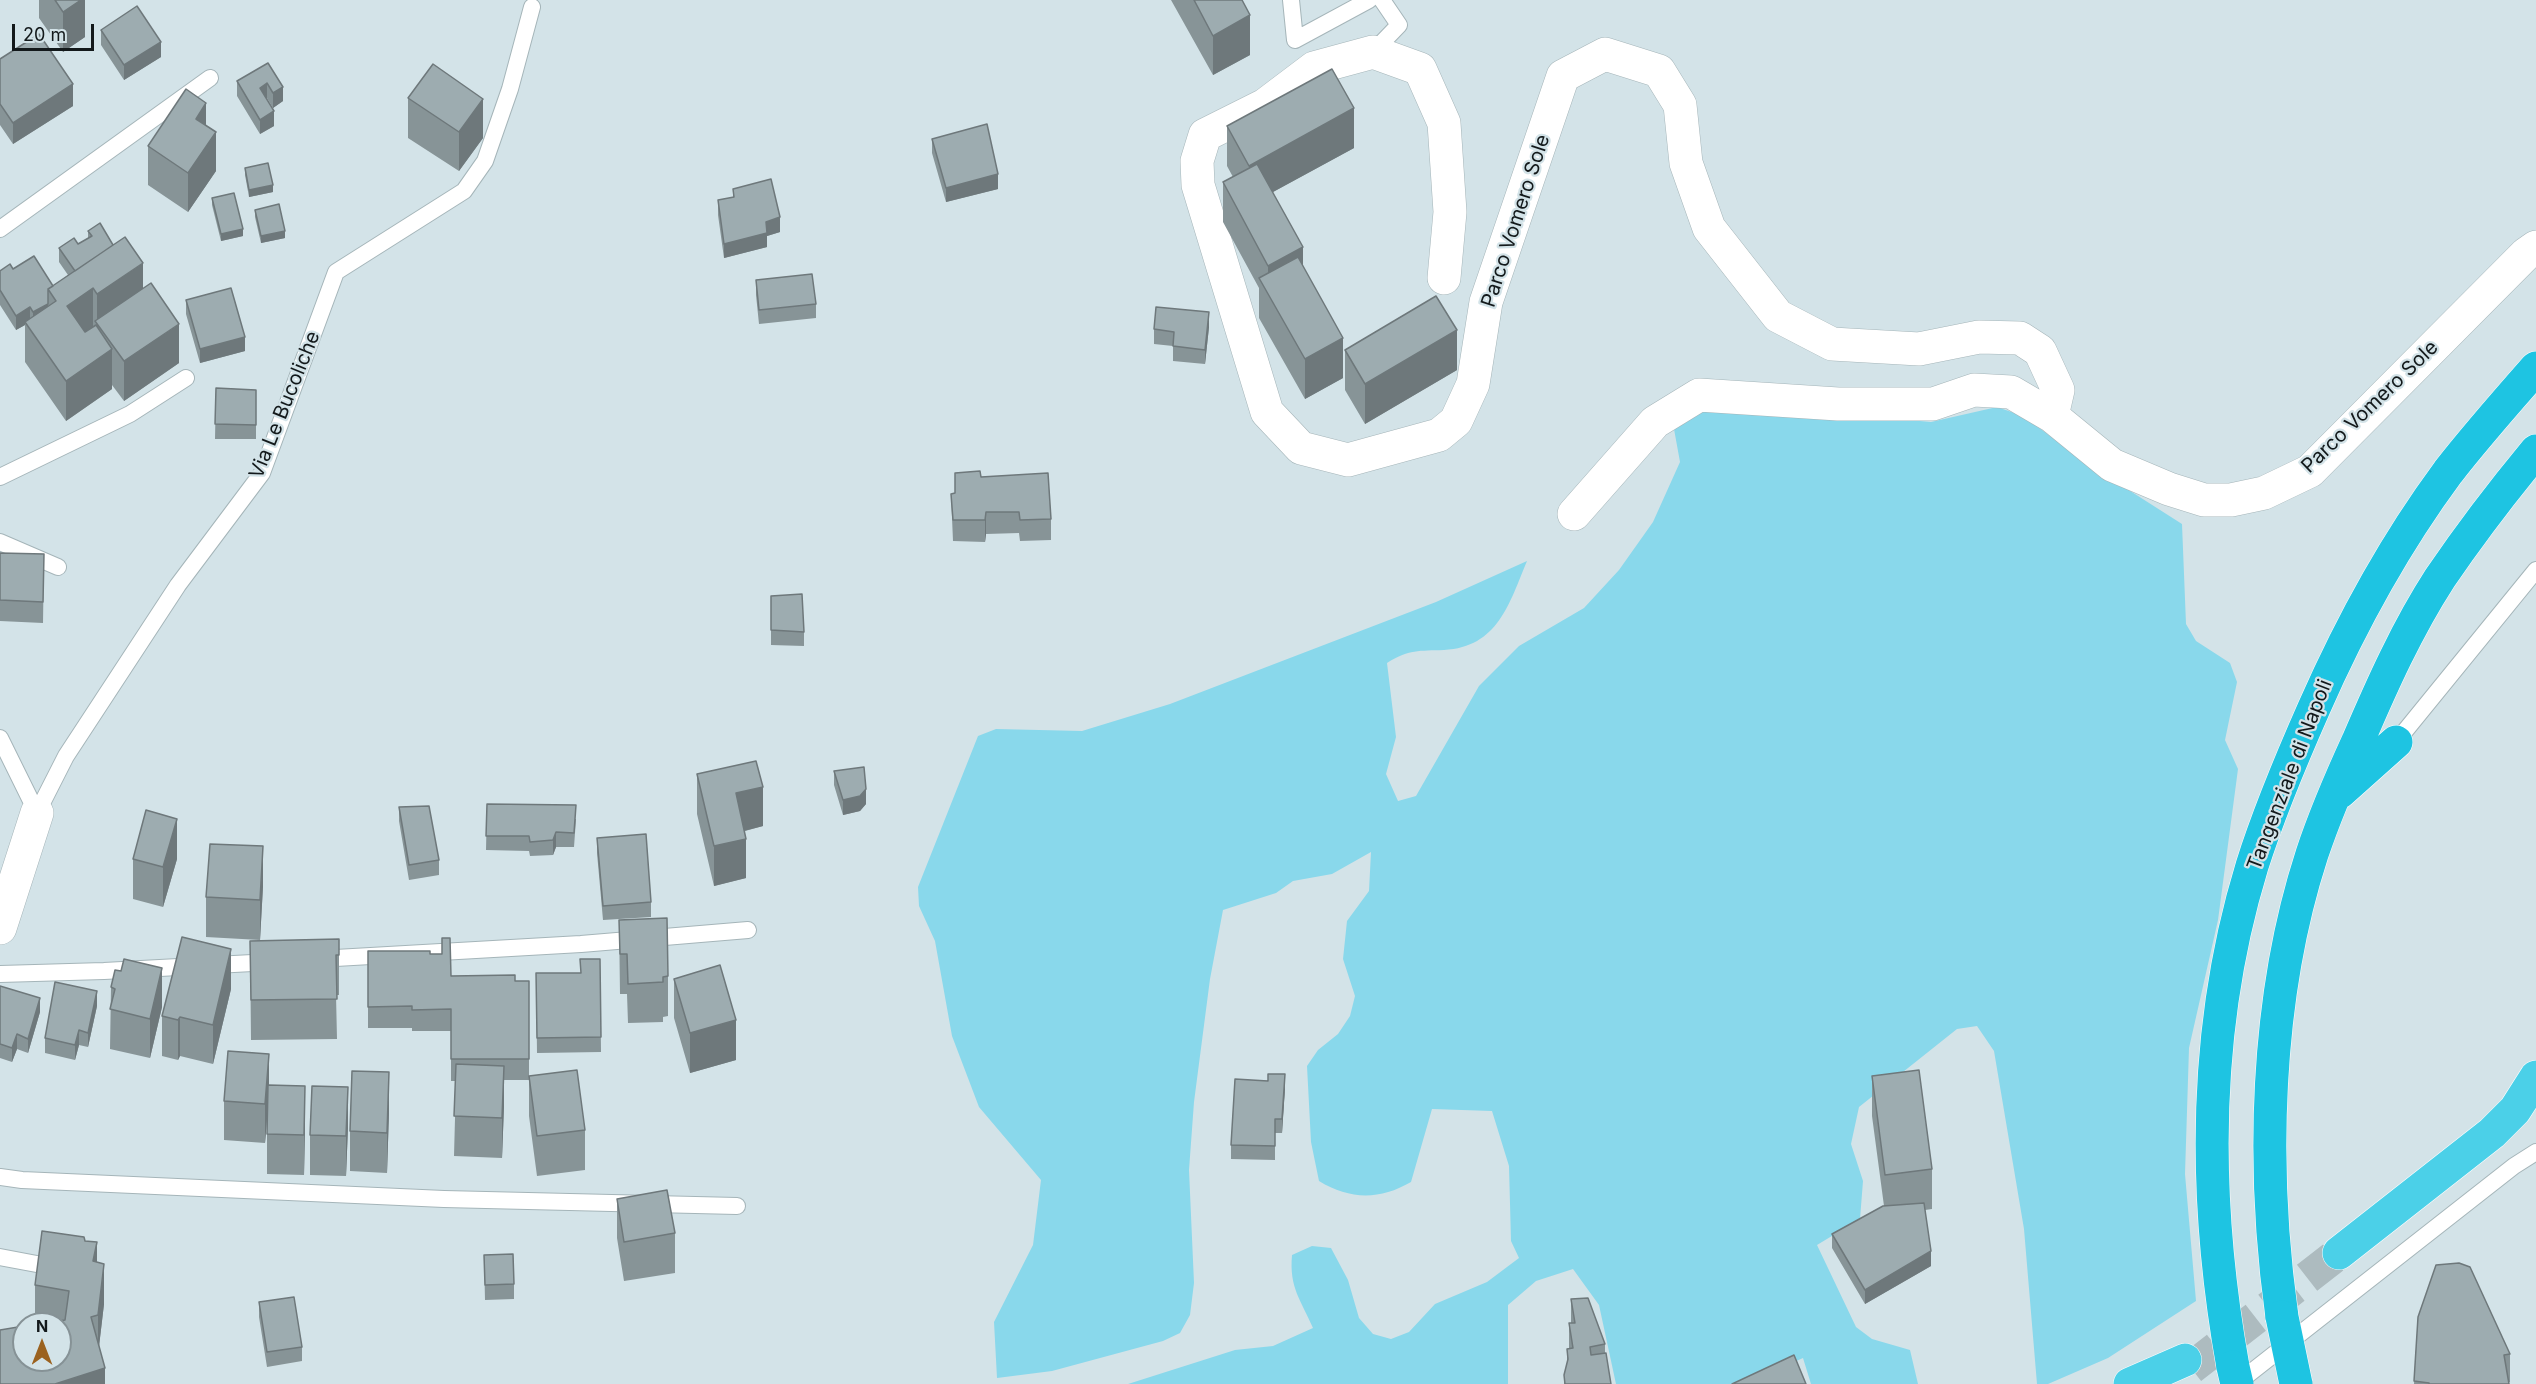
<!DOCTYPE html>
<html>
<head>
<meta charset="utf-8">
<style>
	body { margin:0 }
	#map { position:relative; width:2536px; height:1384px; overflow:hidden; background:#d3e3e8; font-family:Inter,sans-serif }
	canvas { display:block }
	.north { position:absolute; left:12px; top:1312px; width:60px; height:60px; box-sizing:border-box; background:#d3e3e8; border:2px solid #869296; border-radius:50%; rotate:0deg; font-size:16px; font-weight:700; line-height:24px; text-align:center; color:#13191b }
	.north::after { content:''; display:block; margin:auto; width:21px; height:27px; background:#9b621f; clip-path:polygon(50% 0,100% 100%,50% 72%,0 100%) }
	.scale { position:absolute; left:12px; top:24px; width:82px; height:27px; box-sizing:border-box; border:3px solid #13191b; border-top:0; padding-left:8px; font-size:18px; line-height:21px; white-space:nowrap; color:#13191b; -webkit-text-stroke:4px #d3e3e8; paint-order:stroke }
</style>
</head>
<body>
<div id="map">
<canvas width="2536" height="1384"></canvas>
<div class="north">N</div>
<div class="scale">20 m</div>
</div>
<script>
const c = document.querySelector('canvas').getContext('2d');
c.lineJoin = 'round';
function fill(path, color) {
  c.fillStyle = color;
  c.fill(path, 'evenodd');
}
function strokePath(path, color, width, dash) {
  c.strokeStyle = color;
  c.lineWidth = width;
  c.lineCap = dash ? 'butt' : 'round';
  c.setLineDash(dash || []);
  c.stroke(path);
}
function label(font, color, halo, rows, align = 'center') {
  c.font = font + ' Inter,sans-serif';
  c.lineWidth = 4.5;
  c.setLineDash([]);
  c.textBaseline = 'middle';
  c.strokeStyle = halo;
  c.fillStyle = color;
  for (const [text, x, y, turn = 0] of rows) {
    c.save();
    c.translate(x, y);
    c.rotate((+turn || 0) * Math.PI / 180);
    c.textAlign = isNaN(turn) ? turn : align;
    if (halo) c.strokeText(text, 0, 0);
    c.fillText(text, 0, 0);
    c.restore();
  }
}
fill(new Path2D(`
	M1705 402 1931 422 1997 407 2023 416 2091 466 2182 524 2186 624 2196 641 2230 663 2237 682 2225 740 2238 769 2218 920 2189 1048 2185 1174 2196 1301 2108 1358 2048 1384H2037L2024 1229 1994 1051 1977 1026 1957 1029 1859 1107 1851 1144 1863 1181 1860 1219 1817 1245 1856 1327 1872 1339 1910 1350 1918 1384H1811L1803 1358 1746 1384H1616L1599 1305 1573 1269 1536 1281 1508 1305V1384H1128L1235 1350 1273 1346 1313 1328C1301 1300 1289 1288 1292 1255L1312 1246 1331 1248 1348 1280 1359 1318 1373 1334 1391 1339 1409 1332 1435 1304 1487 1282 1519 1258 1511 1241 1509 1166 1492 1111 1432 1109 1411 1182C1380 1200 1350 1200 1319 1181L1311 1142 1307 1066 1318 1050 1338 1034 1350 1016 1355 996 1343 959 1347 921 1369 891 1371 852 1332 874 1293 881 1276 893 1223 910 1210 979 1194 1102 1189 1170 1194 1283 1190 1315 1180 1333 1163 1341 1052 1371 997 1378 994 1322 1033 1245 1041 1180 979 1107 952 1036 935 941 919 906 918 887 978 736 996 729 1082 731 1170 704 1436 602 1527 561C1509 604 1498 647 1444 650 1419 651 1409 649 1387 663L1396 737 1386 774 1398 801 1416 796 1479 686 1519 646 1584 608 1619 570 1653 522 1680 462 1672 418Z`), '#89d8eb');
strokePath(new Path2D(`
	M2191 1368 2339 1253`), '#adbbbf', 33, [33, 16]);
const service = new Path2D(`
	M1291 0 1295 40 1369 0
	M1373 52 1399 25 1382 0
	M0 229 210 78
	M0 477 130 414 186 378
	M0 542 58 567
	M0 738 37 813
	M2396 742 2536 570
	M37 813 66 756 178 585 262 473 336 272 464 191 485 161 510 89 532 7
	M318 959 581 944 748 930
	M0 974 104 971 271 962
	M0 1177 22 1180 444 1199 737 1206
	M0 1257 58 1268
	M2236 1384 2514 1166 2536 1152`);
const minor = new Path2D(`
	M1444 278 1450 212 1444 123 1420 69 1373 52 1314 68 1265 105 1205 135 1197 161 1198 185 1267 412 1301 448 1348 460 1439 435 1456 421 1473 384 1486 302 1563 76 1605 54 1659 71 1680 105 1686 163 1709 228 1778 316 1832 344 1919 349 1979 337 2020 338 2040 351 2058 390 2052 416
	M1574 514 1655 422 1699 395 1838 404H1933L1974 390 2011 392 2052 416 2112 465 2169 489 2204 500H2231L2264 493 2310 471 2526 254 2536 247
	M0 928 37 813`);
const trunk = new Path2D(`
	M2339 1253 2492 1133 2515 1110 2536 1077
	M2130 1384 2185 1360`);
const motorway = new Path2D(`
	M2340 792 2396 742
	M2282 1317C2261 1168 2265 998 2312 854 2325 815 2341 778 2358 741 2382 685 2407 629 2440 578 2470 534 2502 492 2536 451
	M2233 1367C2203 1200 2202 1029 2252 866 2269 812 2291 760 2314 708 2350 626 2394 545 2448 472 2476 436 2506 402 2536 368`);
strokePath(service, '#a5b5b9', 18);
strokePath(minor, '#a5b5b9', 34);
strokePath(trunk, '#fff', 34);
strokePath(motorway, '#fff', 34);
strokePath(service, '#fff', 16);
strokePath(minor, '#fff', 33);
strokePath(trunk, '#4bd0e8', 33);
strokePath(motorway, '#1ec4e2', 33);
const motorwayBridge = new Path2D(`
	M2282 1317 2296 1384
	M2233 1367 2237 1384`);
strokePath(motorwayBridge, '#fff', 34, []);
strokePath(motorwayBridge, '#1ec4e2', 33);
fill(new Path2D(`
	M39 0H85V37L63 52 39 18Z
	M1171 0H1242L1250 55 1213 75Z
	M101 30 161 57 124 80 101 45Z
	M0 59 73 106 13 144 0 125Z
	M268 63 283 101 273 108 267 98H266L274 126 260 134 237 96V81Z
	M408 98 483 138 459 171 408 138Z
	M206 126 216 171 188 212 148 185V146Z
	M1227 126 1354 148 1273 192 1303 266 1343 378 1305 399 1259 318V288L1223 222V182L1233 177 1227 166Z
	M932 139 998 189 946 202 932 153Z
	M245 168 273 192 249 197 245 175Z
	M733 189 780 232 767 236V247L724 258 718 215V200L733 197Z
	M212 198 243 236 221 241 212 205Z
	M255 210 285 238 261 243 255 217Z
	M88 231 143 288 179 363 124 401 112 385V389L66 421 25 362V325L16 330 0 305V271L13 269 53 286 68 275 59 262V248L78 244 88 238Z
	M756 280 816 304V318L759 324 756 295Z
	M186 300 245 351 200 363 186 314Z
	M1209 327 1205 364 1173 361V346L1154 344V329Z
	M1345 350 1457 370 1365 424 1345 390Z
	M216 388 256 390V439H215Z
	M955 473 981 477 1051 519V540L1020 541 1019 533 986 534 985 542 953 541 951 494 955 493Z
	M0 553 44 554 43 623 0 621Z
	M771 596 804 632V646L771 645Z
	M834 771 866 804 860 811 843 815 834 785Z
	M697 774 763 826 745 831 746 878 714 886 697 814Z
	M487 804 576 819 574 847H556L553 855 530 856 529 851 486 850Z
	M399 807 439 860V875L409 880 399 821Z
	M597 838 651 902V917L603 920 597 853Z
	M133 859H177L163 907 133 899Z
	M263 886 260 940 206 937V897Z
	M619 920 668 976V1016L663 1017V1022L628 1023 627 994H620Z
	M339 939V995H336L337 1039 251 1040 250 941Z
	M368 951 430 954 451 976 515 981H529V1076L585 1130V1170L537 1176 529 1116V1080H504V1106L502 1158 454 1156 456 1081H451V1031H412V1028H368Z
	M600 959 601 1052 537 1053 536 973H580Z
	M674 979 736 1060 690 1073 674 1018Z
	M0 986 40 1012 28 1053 17 1049 12 1062 0 1058Z
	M111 987 162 1007 150 1058 110 1049Z
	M231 989 213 1064 180 1056 178 1060 162 1056V1016Z
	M97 1006 88 1047 79 1045 75 1060 45 1053V1038Z
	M1872 1076 1932 1169V1209L1925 1210 1931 1266 1865 1304 1832 1248V1234L1884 1206 1872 1116Z
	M269 1085 305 1126 304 1175 267 1174V1120L265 1143 224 1140V1101Z
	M1285 1088 1282 1133H1275V1160L1231 1159V1145Z
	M389 1112 387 1173 350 1171V1131Z
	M348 1127 346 1176 310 1175V1135Z
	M617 1199 675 1233V1273L624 1281 617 1238Z
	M85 1241 97 1262 104 1304 99 1346 105 1384 60 1324H35V1285Z
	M484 1255 514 1284V1299L485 1300Z
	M1571 1299 1605 1344V1353L1611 1384H1564V1375L1567 1363V1349L1569 1348V1323H1571Z
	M259 1302 302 1347V1361L267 1367 259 1317Z
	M2418 1317 2510 1354V1382H2508L2509 1384H2414Z`), '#879497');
fill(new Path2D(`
	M81 0H85V37L63 52V12Z
	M1250 15V55L1213 75V36Z
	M161 42V57L124 80V65Z
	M267 83V98L260 102V88Z
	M73 84V106L13 144V123Z
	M283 87V101L273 108V93Z
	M483 99V138L459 171V132Z
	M206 103V143L196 119Z
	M1354 108V148L1249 205V166Z
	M274 111V126L260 134V120Z
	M216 132V171L188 212V173Z
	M998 174V189L946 202V188Z
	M273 185V192L249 197V190Z
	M780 217V232L767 236V247L724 258V244L766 222Z
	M243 229V236L221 241V234Z
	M285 231V238L261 243V236Z
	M1303 247V286L1268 295V266Z
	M143 263V303L97 324V294Z
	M93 288V328L67 346V306Z
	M48 304V318L33 327V312Z
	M30 307V322H25V325L16 330V316Z
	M1209 312V327L1205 364V350Z
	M179 324V363L124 401V361Z
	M1457 330V370L1365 424V384Z
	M245 337V351L200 363V349Z
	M1343 338V378L1305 399V359Z
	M112 349V389L66 421V381Z
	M986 512V534L985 542V520Z
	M763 787V826L736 833V793Z
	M866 789V804L860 811 843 815V800Z
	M177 819V859L163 907V867Z
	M556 832V847L553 855V840Z
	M746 839V878L714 886V846Z
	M263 846V886L260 940V900Z
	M231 949V989L213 1064V1025Z
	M162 968V1007L150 1058V1019Z
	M97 991V1006L88 1047V1033Z
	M40 998V1012L28 1053V1039Z
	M180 1017V1056L178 1060V1020Z
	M736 1020V1060L690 1073V1033Z
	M79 1030V1045L75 1060V1045Z
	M17 1034V1049L12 1062V1048Z
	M269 1054V1094L265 1143V1104Z
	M504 1066V1106L502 1158V1118Z
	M389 1072V1112L387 1173V1133Z
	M1285 1074V1088L1282 1133V1119Z
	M305 1086V1126L304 1175V1135Z
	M348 1087V1127L346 1176V1136Z
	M97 1242V1282L93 1261Z
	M1931 1251V1266L1865 1304V1290Z
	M104 1264V1304L98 1355V1315Z
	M105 1368V1384H55Z`), '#6e787b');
const building = new Path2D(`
	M55 0H81L63 12Z
	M1194 0H1242L1250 15 1213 36Z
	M137 6 161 42 124 65 101 30Z
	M39 34 73 84 13 123 0 104V59Z
	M268 63 283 87 273 93 267 83 260 88 274 111 260 120 237 81Z
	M433 64 483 99 459 132 408 98Z
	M1332 69 1354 108 1249 166 1227 126Z
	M186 89 206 103 196 119 216 132 188 173 148 146Z
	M987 124 998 174 946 188 932 139Z
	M268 163 273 185 249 190 245 168Z
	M1257 164 1303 247 1268 266 1223 182Z
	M771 179 780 217 766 222 767 233 724 244 718 200 734 197 733 189Z
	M234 193 243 229 221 234 212 198Z
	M279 204 285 231 261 236 255 210Z
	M100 223 113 245 75 271 59 248 74 238 78 244 92 236 88 231Z
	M125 237 143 263 97 294 93 288 67 306 85 332 96 325 112 349 66 381 25 322 56 301 48 289Z
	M34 256 53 286 48 289V304L33 312 30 307 16 316 0 290V271L10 264 13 269Z
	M1298 257 1343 338 1305 359 1259 278Z
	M812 274 816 304 759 310 756 280Z
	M151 283 179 324 124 361 95 321Z
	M231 288 245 337 200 349 186 300Z
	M1436 296 1457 330 1365 384 1345 350Z
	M1156 307 1209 312 1205 350 1173 346 1174 332 1154 329Z
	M216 388 256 390V425L215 424Z
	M980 471 981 477 1048 473 1051 519 1020 520 1019 512H986L985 520H953L951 494 955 493V473Z
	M0 553 44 554 43 602 0 600Z
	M802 594 804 632 771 630V596Z
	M756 761 763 787 736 793 746 839 714 846 697 774Z
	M864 767 866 789 860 796 843 800 834 771Z
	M487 804 576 805 574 833 556 832 553 840 530 842 529 836H486Z
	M429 806 439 860 409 865 399 807Z
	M146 810 177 819 163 867 133 859Z
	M646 834 651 902 603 906 597 838Z
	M210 844 263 846 260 900 206 897Z
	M667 918 668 976 663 977V982L628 984 627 954H620L619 920Z
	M182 937 231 949 213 1025 180 1017 178 1020 162 1016Z
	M442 938H450L451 976 515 975V981H529V1059H451V1009L412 1010V1006L368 1007V951H430V954H442Z
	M339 939V955H336L337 999 251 1000 250 941Z
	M124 959 162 968 150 1019 110 1009 115 989 111 987 115 970 121 971Z
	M580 959H600L601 1037 537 1038 536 973H581Z
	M720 965 736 1020 690 1033 674 979Z
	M55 982 97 991 88 1033 79 1030 75 1045 45 1038Z
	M0 986 40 998 28 1039 17 1034 12 1048 0 1044Z
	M228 1051 269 1054 265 1104 224 1101Z
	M456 1064 504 1066 502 1118 454 1116Z
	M577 1070 585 1130 537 1136 529 1076Z
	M1919 1070 1932 1169 1885 1175 1872 1076Z
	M352 1071 389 1072 387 1133 350 1131Z
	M1268 1074H1285L1282 1119H1275V1146L1231 1145 1235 1079 1268 1081Z
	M268 1085 305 1086 304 1135 267 1134Z
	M312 1086 348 1087 346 1136 310 1135Z
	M667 1190 675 1233 624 1242 617 1199Z
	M1924 1203 1931 1251 1865 1290 1832 1234 1883 1206Z
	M42 1231 84 1237 85 1241 97 1242 93 1261 104 1264 98 1315 91 1317 105 1368 55 1384H0V1330L24 1326V1360H60V1324H39L65 1320 69 1291 35 1285Z
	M513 1254 514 1284 485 1285 484 1255Z
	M2459 1263 2470 1267 2510 1354 2504 1355 2509 1384H2429V1383L2414 1381 2418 1317 2436 1265Z
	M294 1297 302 1347 267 1352 259 1302Z
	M1588 1298 1605 1344 1590 1347 1591 1355 1606 1353 1611 1384H1565L1564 1375 1568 1359 1567 1349 1573 1348 1569 1323H1575L1571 1299Z
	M1794 1355 1806 1384H1732Z`);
fill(building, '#9dacb0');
strokePath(building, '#6e787b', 1.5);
label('20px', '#13191b', '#d3e3e8', [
	["Parco Vomero Sole",1516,221,-72],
	["Via Le Bucoliche",285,405,-68],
	["Parco Vomero Sole",2370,407,-44],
	["Tangenziale di Napoli",2290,775,-69]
]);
</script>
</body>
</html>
